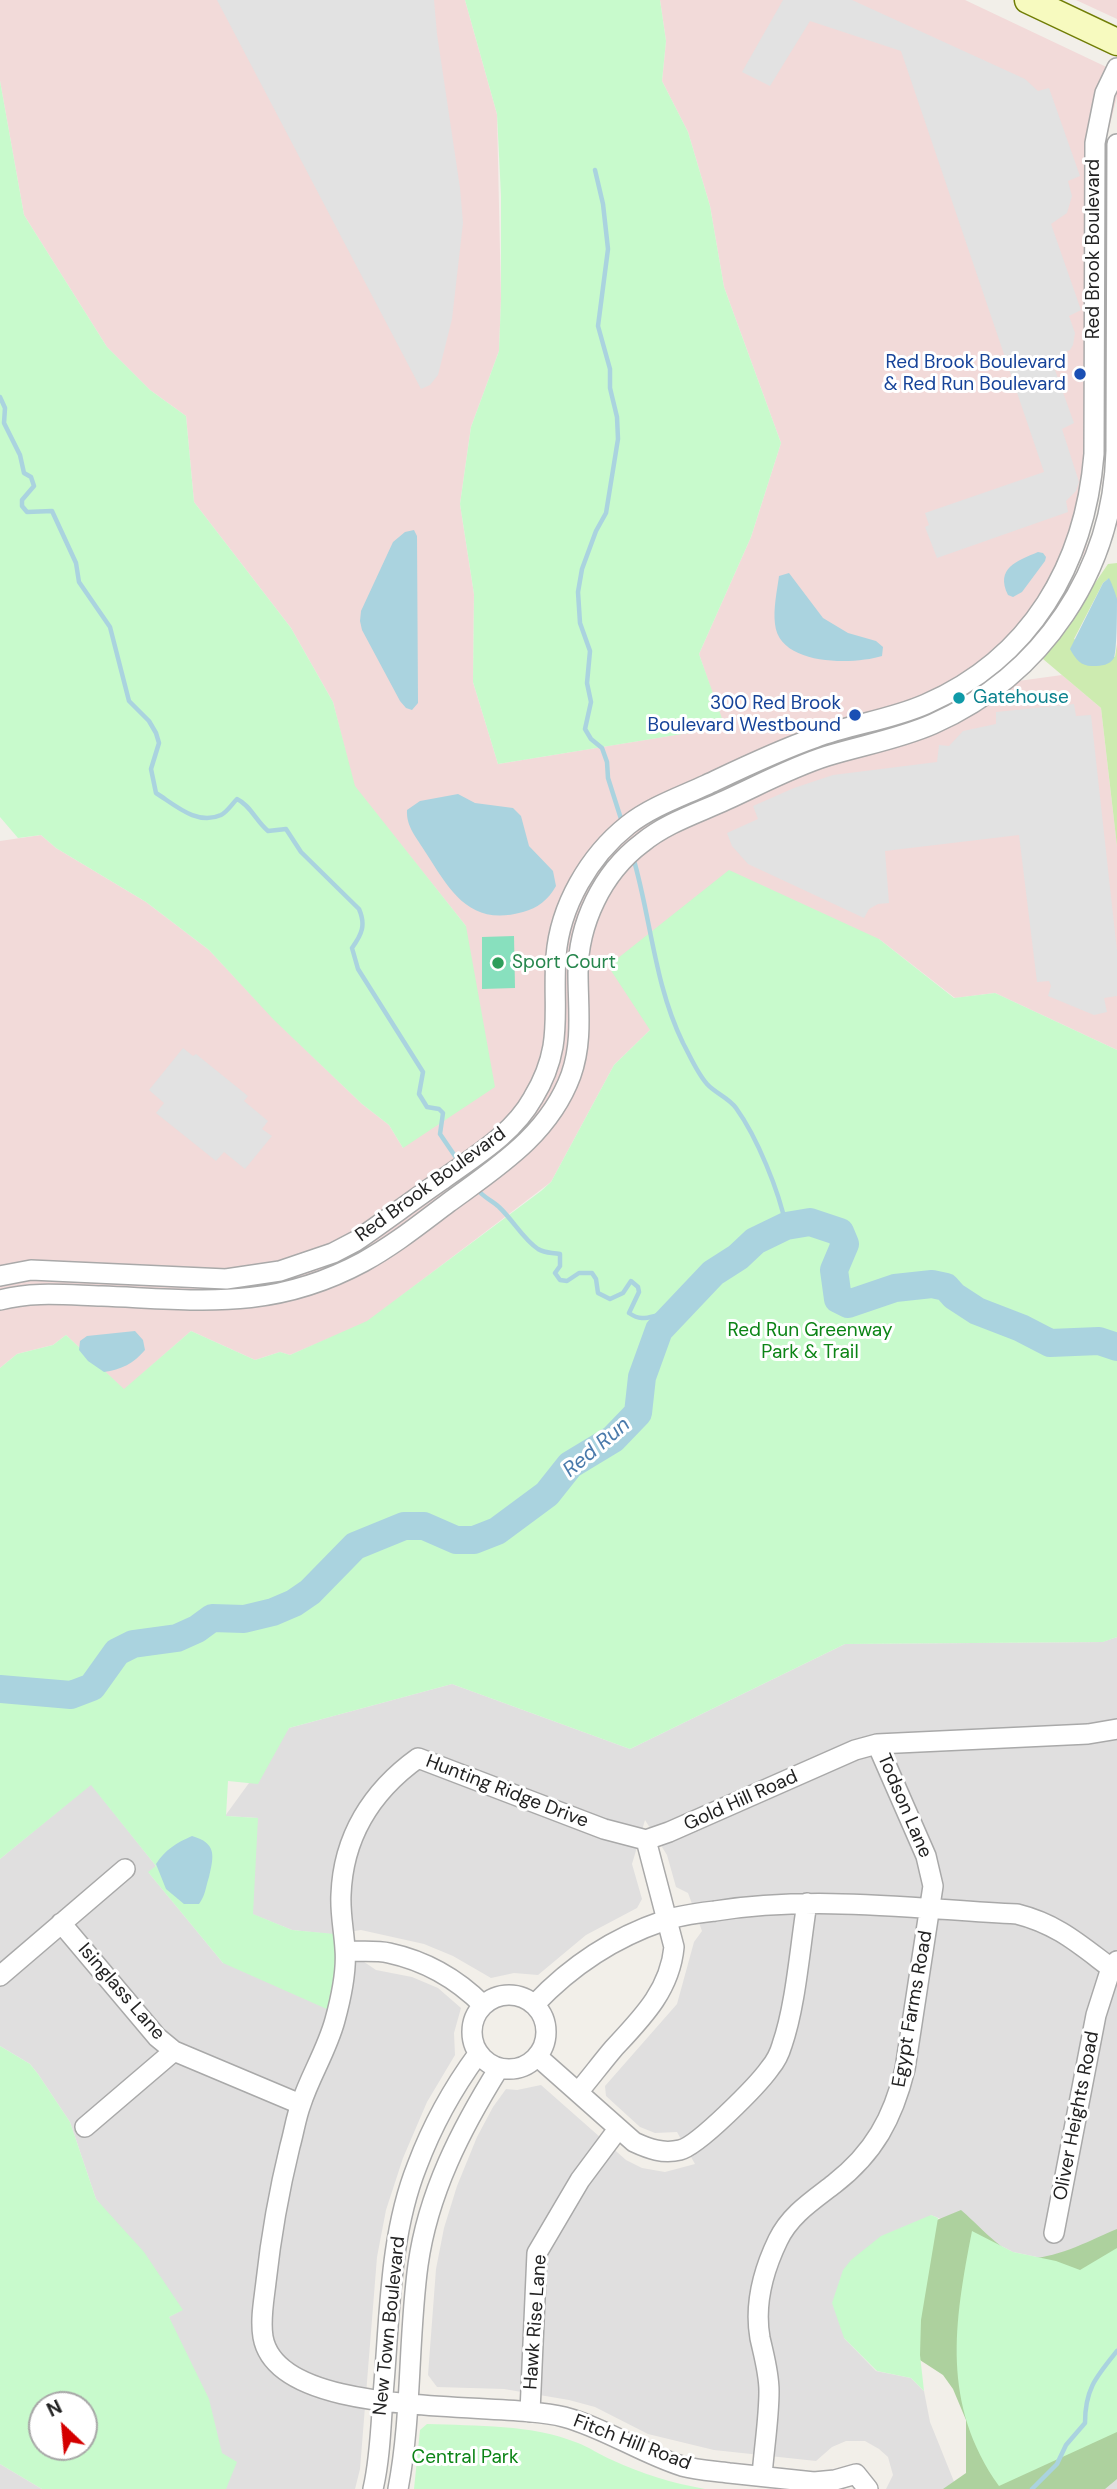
<!DOCTYPE html>
<html>
<head>
<meta charset="utf-8">
<style>
	body { margin:0 }
	#map { position:relative; width:1117px; height:2489px; overflow:hidden; background:#f2efe9; font-family:"DM Sans",sans-serif }
	canvas { display:block }
	.north { position:absolute; left:28px; top:2391px; width:70px; height:70px; box-sizing:border-box; background:#fff; border:2px solid #a7a7a7; border-radius:50%; rotate:334deg; font-size:19px; font-weight:700; line-height:28px; text-align:center; color:#222 }
	.north::after { content:''; display:block; margin:auto; width:24px; height:32px; background:#d40000; clip-path:polygon(50% 0,100% 100%,50% 72%,0 100%) }
</style>
</head>
<body>
<div id="map">
<canvas width="1117" height="2489"></canvas>
<div class="north">N</div>
</div>
<script>
const c = document.querySelector('canvas').getContext('2d');
c.lineJoin = 'round';
function fill(path, color) {
  c.fillStyle = color;
  c.fill(path, 'evenodd');
}
function strokePath(path, color, width, dash) {
  c.strokeStyle = color;
  c.lineWidth = width;
  c.lineCap = dash ? 'butt' : 'round';
  c.setLineDash(dash || []);
  c.stroke(path);
}
function label(font, color, halo, rows, align = 'center') {
  c.font = font + ' "DM Sans",sans-serif';
  c.lineWidth = 6;
  c.setLineDash([]);
  c.textBaseline = 'middle';
  c.strokeStyle = halo;
  c.fillStyle = color;
  for (const [text, x, y, turn = 0] of rows) {
    c.save();
    c.translate(x, y);
    c.rotate((+turn || 0) * Math.PI / 180);
    c.textAlign = isNaN(turn) ? turn : align;
    if (halo) c.strokeText(text, 0, 0);
    c.fillText(text, 0, 0);
    c.restore();
  }
}
fill(new Path2D(`
	M1117 1637V2248L1056 2261 1013 2252 972 2231 931 2215 844 2338 876 2371 911 2378 924 2391 930 2422 957 2489 1117 2432V2489H886L893 2475 888 2457 879 2449 865 2441H846L832 2447 816 2461 714 2450 648 2434 595 2407 569 2400 504 2389 437 2387 428 2375 436 2269 444 2228 457 2186 477 2137 493 2107 506 2089 517 2090 541 2085 626 2160 642 2168 665 2172 695 2164 677 2132 655 2133 640 2127 606 2096 605 2086 677 2004 694 1942 702 1931 688 1893 676 1887 667 1855 645 1820 632 1864 642 1899 637 1908 586 1935 538 1975 514 1973 491 1978 453 1956 424 1944 361 1930 336 1934 342 1947 376 1970 412 1977 438 1988 461 2008 454 2033 455 2055 427 2102 403 2158 386 2210 377 2257 360 2469 355 2489H226L169 2317 182 2310 96 2199 70 2122 38 2074 30 2064 0 2046V1859L91 1784 156 1866 149 1873 223 1963 330 1934 292 1930 252 1914 257 1818 225 1816 289 1728 452 1684 630 1749 845 1644 1102 1642Z
	M0 2464 42 2489H0Z`), '#e0dfdf');
fill(new Path2D(`
	M0 0H465L497 114 501 299 499 351 471 427 460 504 474 594 473 682 498 764 724 727 699 654 751 537 781 443 724 287 710 206 688 132 662 81 666 41 660 0H965L1117 72V96L1105 145 1102 481 1085 552 1047 620 1013 656 1011 682 1062 675 1101 708 1117 846V1050L995 993 955 998 879 939 650 1030 614 1065 551 1182 367 1322 290 1355 280 1352 255 1360 191 1331 124 1390 66 1335 53 1345 17 1354 0 1368V841L41 835 56 848 146 902 209 950 275 1020 362 1104 389 1125 403 1148 466 926 354 786 333 702 291 628 194 502 186 416 150 390 107 347 24 215 0 81Z
	M1076 0H1117V19Z`), '#f2dad9');
fill(new Path2D(`
	M1117 563V602L1108 579 1103 583 1074 639 1115 657 1117 644V846L1101 708 1043 659 1108 564Z`), '#cdebb0');
fill(new Path2D(`
	M961 2210C974 2221 1000 2249 1015 2255 1042 2267 1090 2240 1117 2229V2479L1105 2489H943L966 2473V2420L953 2389 943 2375 866 2325 915 2229Z`), '#add19e');
fill(new Path2D(`
	M465 0H660L666 41 662 81 688 132 710 206 724 287 781 443 751 537 699 654 725 727 498 764 473 682 474 594 460 504 471 427 499 351 501 299V196L497 114Z
	M0 81 24 215 107 347 150 390 186 416 194 502 291 628 333 702 355 786 466 926 495 1087 403 1148 389 1125 362 1104 274 1020 209 950 146 902 56 848 41 835 18 838 0 817Z
	M729 870 879 939 954 998 995 993 1117 1050V1637L1103 1642 845 1644 630 1749 452 1684 289 1728 258 1784 228 1781 226 1816 258 1818 253 1914 292 1930 335 1934V1977L329 2010 223 1963 148 1872 156 1866 91 1785 0 1859V1368L17 1354 53 1345 66 1335 124 1389 191 1331 255 1360 280 1352 290 1355 367 1321 541 1191 551 1182 614 1065 650 1030 608 966Z
	M0 2046 30 2064 38 2074 70 2122 96 2199 144 2252 183 2310 169 2317 209 2399 222 2453 237 2462 226 2489H42L0 2464ZM42 2405H84V2447H42Z
	M931 2215 938 2218 921 2320 920 2355 924 2391 911 2378 877 2371 844 2338 832 2303 843 2270 851 2260 881 2236Z
	M972 2231 1013 2252 1056 2261 1080 2270 1117 2248V2432L999 2486C941 2404 954 2323 972 2231Z
	M427 2424C477 2426 531 2424 578 2443 589 2447 600 2455 612 2460 642 2474 672 2483 705 2489H414L420 2430Z`), '#c8facc');
fill(new Path2D(`
	M514 936 515 988 482 989V937Z`), '#88e0be');
fill(new Path2D(`
	M217 0H434L437 34 460 188 463 223 452 319 438 375 430 385 421 389Z
	M783 0H852L1025 79 1038 91 1049 88 1080 176 1068 181 1072 196 1067 213 1051 224 1081 310 1069 316 1075 333 1073 345 1070 350 1051 359 1074 423 1062 429 1079 482 1076 491 1066 501 1068 512 937 558 925 527 929 525 925 513 1044 472 901 51 810 21 770 86 742 72Z
	M1074 704 1076 716 1091 715 1117 951V996L1104 998 1107 1012 1094 1015 1048 996 1051 986 1049 981 1037 982 1019 835 885 851 889 903 878 904 869 909 864 918 748 864 732 846 727 833 758 819 753 806 794 788 833 775 937 762 939 745 949 746 963 731 996 724V712Z
	M183 1048 193 1056 196 1054 248 1096 244 1101 268 1121 262 1129 272 1136 245 1169 224 1152 216 1161 156 1113 164 1103 149 1090Z`), '#e2e2e2');
fill(new Path2D(`
	M414 530 417 536 418 703 412 710 406 708 400 701 362 630 360 621 361 611 393 542 405 532Z
	M1038 552 1043 553 1046 557 1045 561 1022 592 1013 597 1008 595C995 568 1017 561 1038 552Z
	M789 573 823 618 848 633 876 641 883 647 882 656C853 665 779 666 775 624 773 609 777 591 779 576Z
	M1109 578C1112 584 1115 592 1117 599 1117 610 1117 649 1114 658 1110 665 1101 666 1094 666 1082 667 1076 660 1070 649L1103 583Z
	M458 794 475 803 513 808 521 816 529 846 553 871 556 886C548 900 538 908 523 912 470 927 451 892 426 853 417 838 406 827 407 810L420 801Z
	M135 1331 143 1340 145 1350C134 1363 121 1370 104 1372L88 1361 79 1350 80 1341 87 1336Z
	M192 1836C217 1843 214 1856 209 1877 205 1889 206 1894 199 1904H184L166 1889 156 1864C165 1850 176 1843 192 1836Z`), '#aad3df');
strokePath(new Path2D(`
	M595 170 603 204 608 249 598 326 610 369V388L617 417 618 439 606 513 596 531 582 569 578 592 580 623 590 651 587 683 591 702 585 729 591 739 602 748 607 762 608 778 622 822
	M0 397 5 408 4 423 20 455 24 473 31 477 34 486 22 500V506L27 512 52 511 76 563 79 582 110 627 129 701 149 721 156 733 159 743 151 769 156 793C175 805 197 826 221 815 227 812 232 804 237 799 250 805 256 821 268 831L286 829 301 852 359 909C366 925 362 934 352 948L358 969 423 1072 419 1094 427 1107 439 1109 443 1113 440 1134 459 1162
	M633 857C651 918 654 984 683 1043 690 1056 697 1073 707 1084 715 1093 729 1098 736 1108 757 1137 779 1191 786 1226
	M478 1190C484 1198 492 1200 499 1207 513 1220 523 1239 538 1249 546 1254 552 1252 560 1254V1266L555 1273 560 1280 567 1281 579 1273H592L596 1279 598 1293 610 1299 623 1293 631 1281 638 1287 639 1292 629 1313C641 1321 646 1318 659 1315L667 1322
	M1032 2489 1057 2464 1066 2445 1085 2423C1085 2389 1096 2377 1117 2351`), '#aad3df', 4.5);
strokePath(new Path2D(`
	M0 1689 71 1695 92 1687 117 1652 133 1644 177 1638 197 1629 212 1618 244 1619 273 1612 294 1603 310 1592 355 1546 404 1526H424L456 1540H474L497 1531 547 1494 570 1465 613 1439 638 1413 642 1377 659 1330 713 1273 738 1257 755 1241 786 1226 810 1222 840 1232 845 1244 834 1270 838 1299 848 1304 895 1288 932 1284 946 1287 954 1296 977 1311 1021 1328 1050 1343 1099 1341 1117 1347`), '#aad3df', 28);
const street = new Path2D(`
	M0 1276 31 1270 226 1279 280 1271 333 1253 356 1241C385 1221 413 1200 442 1180 475 1156 513 1134 533 1098 565 1045 552 1012 556 956 560 906 589 856 628 825 651 807 680 797 706 785 742 768 777 751 814 738 851 724 890 720 926 704 1031 658 1085 565 1094 454L1095 143 1105 93 1117 68
	M0 1300C33 1291 67 1295 102 1296 201 1300 272 1311 363 1262 394 1245 420 1224 448 1203 497 1167 549 1135 571 1075 583 1041 578 1008 578 973 578 924 602 873 642 843 666 823 698 813 726 800 759 785 792 767 827 756 863 745 899 739 933 724 1043 675 1113 571 1116 451L1117 144
	M646 1840 604 1829 418 1758C372 1791 343 1837 341 1895 340 1913 344 1931 345 1949 347 1972 341 1998 335 2020 327 2050 310 2076 301 2104 296 2117 294 2132 290 2146 279 2191 271 2236 266 2282 264 2300 260 2319 263 2337 278 2422 500 2400 564 2417 605 2428 641 2453 682 2466 697 2470 714 2471 729 2473 757 2476 786 2479 814 2482L835 2480 856 2474 868 2489
	M61 1923 157 2037 174 2051 300 2104
	M346 1951C360 1952 376 1950 389 1953 426 1961 457 1979 483 2005
	M0 1976 125 1869
	M472 2032a37 37 0 1 1 74 0a37 37 0 1 1-74 0Z
	M535 2004C571 1966 613 1938 663 1921 679 1915 698 1913 715 1911 815 1895 917 1909 1017 1914 1057 1924 1079 1944 1111 1968
	M538 2057 634 2142C649 2149 663 2154 680 2150 698 2146 758 2085 770 2068 775 2062 780 2052 782 2045 796 2005 800 1946 807 1903
	M579 2091C591 2077 602 2062 614 2048 642 2018 670 1990 674 1947L646 1840 669 1832 855 1750 877 1744 1088 1734 1117 1729
	M85 2127 174 2051
	M1054 2233 1096 2015 1111 1968 1117 1961
	M530 2412 537 2253 580 2180 618 2129
	M762 2476C764 2448 769 2419 769 2391 769 2373 764 2356 760 2338 754 2304 763 2271 778 2240 790 2215 812 2201 834 2184 874 2153 893 2118 905 2069L933 1886 926 1856 877 1744
	M373 2489C381 2455 381 2417 384 2383 390 2311 390 2234 417 2166 432 2126 453 2088 478 2054
	M398 2489C412 2417 408 2338 418 2265 428 2193 461 2129 499 2068`);
const secondary = new Path2D(`
	M1028 0 1117 42`);
strokePath(street, '#a9a9a9', 22);
strokePath(secondary, '#707d05', 29);
strokePath(street, '#fff', 19);
strokePath(secondary, '#f7fabf', 26);
for (const [x, y, r, color] of [
	[1080,374,7,"#1a4fb4"],
	[959,698,7,"#0f9aa8"],
	[855,715,7,"#1a4fb4"],
	[498,963,7,"#2e9e5b"]
]) {
  const dot = new Path2D();
  dot.arc(x, y, r, 0, 2 * Math.PI);
  c.fillStyle = color;
  c.fill(dot);
  strokePath(dot, '#fff', 2.5);
}
label('19px', '#222', '#fff', [
	["Red Brook Boulevard",1094,249,-90],
	["Red Brook Boulevard",431,1185,-36],
	["Hunting Ridge Drive",507,1792,21],
	["Gold Hill Road",741,1801,-24],
	["Todson Lane",904,1806,67],
	["Isinglass Lane",121,1992,49],
	["Egypt Farms Road",913,2009,-80],
	["Oliver Heights Road",1077,2116,-79],
	["Hawk Rise Lane",536,2322,-86],
	["New Town Boulevard",390,2326,-84],
	["Fitch Hill Road",632,2443,21]
]);
label('19px', '#164399', '#fff', [
	["Red Brook Boulevard",1066,363],
	["& Red Run Boulevard",1066,385],
	["300 Red Brook",841,704],
	["Boulevard Westbound",841,726]
], 'right');
label('19px', '#0d838f', '#fff', [
	["Gatehouse",973,698]
], 'left');
label('19px', '#27864d', '#fff', [
	["Sport Court",512,963]
], 'left');
label('19px', '#0c8416', '#fff', [
	["Red Run Greenway",810,1331],
	["Park & Trail",810,1353],
	["Central Park",465,2458]
]);
label('italic 21px', '#4a7aab', '#fff', [
	["Red Run",597,1448,-40]
]);
</script>
</body>
</html>
